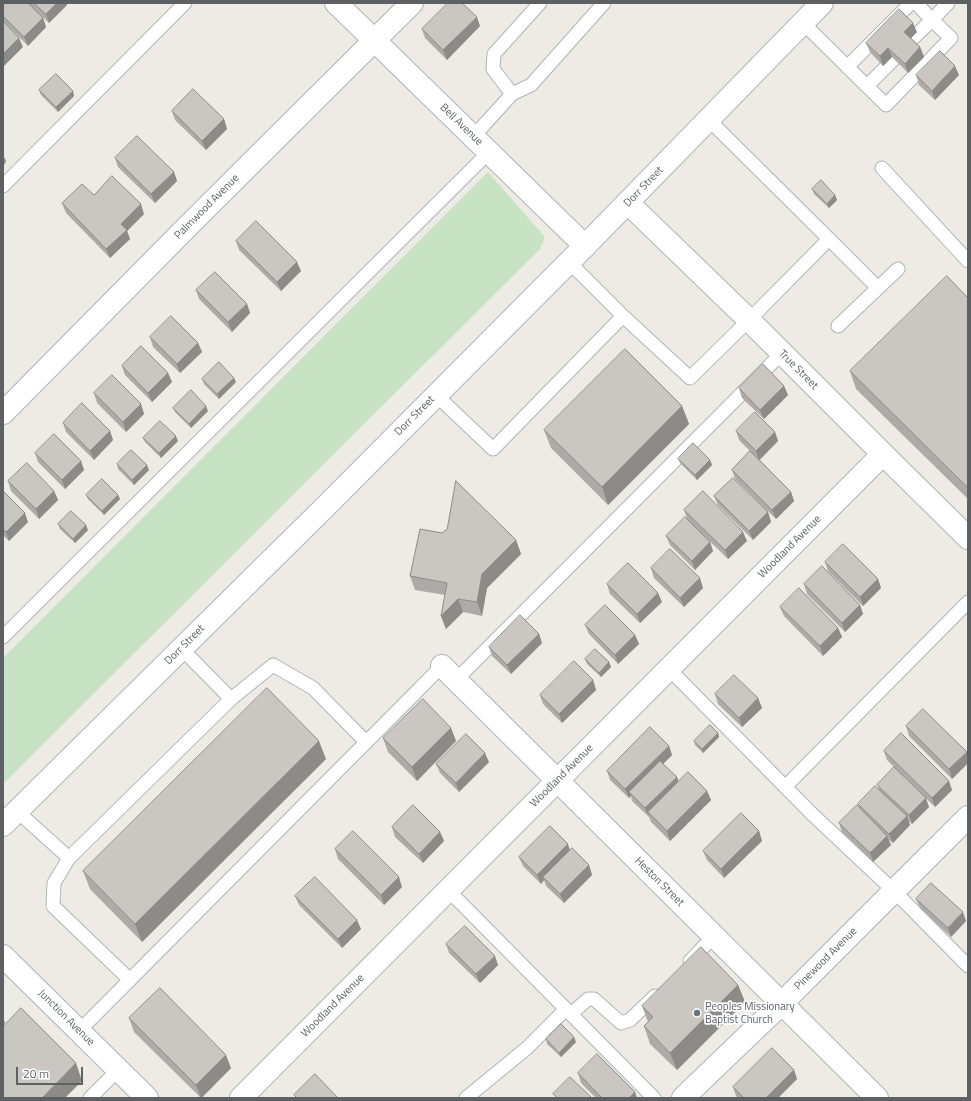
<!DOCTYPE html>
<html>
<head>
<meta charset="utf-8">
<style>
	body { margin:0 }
	#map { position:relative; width:971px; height:1101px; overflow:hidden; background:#eeebe5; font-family:"Titillium Web",sans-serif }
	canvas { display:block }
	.frame { position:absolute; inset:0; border:4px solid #5d6164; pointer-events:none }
	.scale { position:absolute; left:16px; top:1067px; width:67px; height:18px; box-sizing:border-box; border:2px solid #5d6164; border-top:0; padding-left:5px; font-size:12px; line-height:14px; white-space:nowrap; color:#5d6164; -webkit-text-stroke:3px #fff; paint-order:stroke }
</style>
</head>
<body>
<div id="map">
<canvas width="971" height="1101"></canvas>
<div class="frame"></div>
<div class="scale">20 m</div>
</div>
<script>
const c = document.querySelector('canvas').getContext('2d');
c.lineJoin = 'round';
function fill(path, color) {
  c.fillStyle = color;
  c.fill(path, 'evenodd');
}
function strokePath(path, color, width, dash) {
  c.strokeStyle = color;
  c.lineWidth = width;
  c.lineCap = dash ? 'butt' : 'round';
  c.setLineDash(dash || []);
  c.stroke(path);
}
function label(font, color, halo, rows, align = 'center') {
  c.font = font + ' "Titillium Web",sans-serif';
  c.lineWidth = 3.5;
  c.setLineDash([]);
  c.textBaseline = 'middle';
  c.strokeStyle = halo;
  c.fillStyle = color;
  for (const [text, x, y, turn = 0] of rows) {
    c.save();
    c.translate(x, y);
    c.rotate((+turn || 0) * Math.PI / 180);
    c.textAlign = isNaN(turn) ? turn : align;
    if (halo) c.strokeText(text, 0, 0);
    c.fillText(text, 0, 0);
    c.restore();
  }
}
fill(new Path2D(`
	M488 172 545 237 540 249 3 784V658Z`), '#c8e3c4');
const lane = new Path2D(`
	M803 23 886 105 951 38 932 20 948 3
	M909 42 932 20 916 3
	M847 67 911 3
	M867 86 894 59
	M512 94 493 69 494 54 540 3
	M473 137 512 94 531 85 604 3
	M882 168 968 261
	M3 186 185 3
	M829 239 878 288 838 326
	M569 262 623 316
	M878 288 898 269
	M436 395 493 449 623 316 690 378 749 320 829 239 709 120
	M3 637 489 152
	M669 669 812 814 894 891 968 966
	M456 680 782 353
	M231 699 273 665 313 688 366 742
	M785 787 968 602
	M17 811 69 858
	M448 890 654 1098
	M690 961 714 936
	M130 980 53 906 54 883 69 858 231 699 181 648
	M571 1014 588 999H594L621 1023 630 1020 655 996
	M79 1031 442 666
	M90 1098 118 1070
	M466 1098 527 1048 566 1009`);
const street = new Path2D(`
	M336 3 585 246
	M628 203 749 320 883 454 968 538
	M3 413 188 226 412 3
	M442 666 877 1098
	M3 956 147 1098
	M241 1098 883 454
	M683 1098 781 1004 968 817`);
const secondary = new Path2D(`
	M3 825 325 507 585 246 822 3`);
strokePath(lane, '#b0b3b6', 15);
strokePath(street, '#b0b3b6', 24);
strokePath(secondary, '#b1b5b9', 24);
strokePath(lane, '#fff', 13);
strokePath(street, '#fff', 22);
strokePath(secondary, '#fff', 22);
fill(new Path2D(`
	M28 3H67V5L49 23Z
	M3 6 43 18 46 27 28 46 3 21Z
	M480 26 447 60 425 38 422 29Z
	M917 32 911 38 920 47 924 57 908 73 892 57 883 66 870 52 866 43Z
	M916 75H959L935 100 919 85Z
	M39 90 73 91 74 96 58 112 41 95Z
	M172 111 224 119 227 129 206 150 175 120Z
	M115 158 174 172 177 181 155 203 118 167Z
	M812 189 835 195 837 200 829 208 814 194Z
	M94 195 144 214 127 231 130 239 110 258 66 213 62 203Z
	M236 241 301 271 281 291 239 250Z
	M196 290 247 304 250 313 232 332 199 299Z
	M968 298V499L856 389 850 371Z
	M150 337 198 343 202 352 180 373 153 347Z
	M122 366 168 373 172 382 152 402 125 375Z
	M202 379 236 382 219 399 204 384Z
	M784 386 788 395 764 419 742 398 739 388Z
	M94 393 141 404 144 414 126 432 97 403Z
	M682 406 689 424 608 505 551 448 544 430Z
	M173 408 208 411 191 428 175 412Z
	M63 423 110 431 113 440 94 460 66 432Z
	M736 431 775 432 778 441 760 460 791 492 794 501 776 519 735 479 732 470 750 451 739 440Z
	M143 438 178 441 161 458 145 442Z
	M35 453 81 461 84 470 65 489 38 462Z
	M678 459 710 460 712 465 697 480 680 463Z
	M117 464 149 470 134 485 118 469Z
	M8 481 54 491 58 500 39 519 11 491Z
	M3 491 28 522 9 541 3 535Z
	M86 495H118L120 499 104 515 88 499Z
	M714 496 768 512 771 522 753 540 718 505Z
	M684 510 747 541 728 559 687 519Z
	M58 524 88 530 75 543 60 529Z
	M447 529 516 540 521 554 487 588 482 616 463 612 446 629 441 616 445 595 415 590 410 576 442 533Z
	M666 536 710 542 713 551 695 570 670 545Z
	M825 562 878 579 881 588 863 606 828 571Z
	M651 568 703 588 684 607 654 578Z
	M607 584 662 602 640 623 610 594Z
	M804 584 860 605 863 614 845 632 807 594Z
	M780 607 838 628 842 637 823 656 784 616Z
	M585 625 635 635 639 644 618 664 589 634Z
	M539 634 542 643 511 674 492 656 489 647Z
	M585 659 609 662 611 667 601 677 587 664Z
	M593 680 596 690 562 723 543 704 540 695Z
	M715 694 758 698 762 708 742 727 718 704Z
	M906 726 968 756V763L952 779 909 736Z
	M451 728 456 741 417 781 388 752 383 738Z
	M718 733 719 737 703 753 695 745 694 741Z
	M669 746 672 755 663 764 677 777 678 782 707 791 711 800 670 841 651 822 649 817 632 801 631 796 629 798 610 780 607 771Z
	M884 751 952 790 935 807 887 760Z
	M326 759 142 942 90 889 83 871Z
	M489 762 459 792 440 773 436 764Z
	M877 785 929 807 912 824 909 821 910 825 893 843 889 840 891 845 873 862 842 832 839 823 859 807 858 804 879 789Z
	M392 827 440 832 444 841 423 863 395 837Z
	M759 831 762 841 724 878 707 860 703 851Z
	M335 849 402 887 384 905 338 859Z
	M570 850 589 865 592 875 564 903 546 886 544 880 541 884 523 866 519 857Z
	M295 896 361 929 342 948 299 905Z
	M916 899 966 921 951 937 920 908Z
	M446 944 498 965 480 983 449 953Z
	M738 985 745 1002 677 1070 650 1044 644 1026 648 1022 642 1006Z
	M129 1018 231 1068 202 1098H201L134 1032Z
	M546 1039 576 1042 561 1057 547 1044Z
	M794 1070 797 1079 778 1098H738L736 1096 733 1087Z
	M578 1073 635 1092 637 1098H596L581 1083Z`), '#aeaaa7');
fill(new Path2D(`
	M57 3H67V5L49 23 46 14Z
	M477 17 480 26 447 60 443 50Z
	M43 18 46 27 28 46 24 37Z
	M913 23 917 32 908 41 904 32Z
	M19 38 23 47 4 66 3 63V54Z
	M920 47 924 57 908 73 905 64Z
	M888 48 892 57 883 66 880 56Z
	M955 66 959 75 935 100 932 91Z
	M73 91 74 96 58 112 56 107Z
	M224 119 227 129 206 150 202 141Z
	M5 158 6 162 3 166V159Z
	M174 172 177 181 155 203 151 194Z
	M835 195 837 200 829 208 827 204Z
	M141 204 144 214 127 231 130 239 110 258 106 249 121 224Z
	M297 262 301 271 281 291 277 282Z
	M247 304 250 313 232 332 228 322Z
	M198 343 202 352 180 373 177 364Z
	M168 373 172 382 152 402 148 393Z
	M234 378 236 382 219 399 217 394Z
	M784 386 788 395 764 419 760 410Z
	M141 404 144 414 126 432 123 422Z
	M206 406 208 411 191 428 189 424Z
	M682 406 689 424 608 505 602 487Z
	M110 431 113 440 94 460 90 451Z
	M775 432 778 441 759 460 756 451Z
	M176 436 178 441 161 458 159 453Z
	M710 460 712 465 697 480 695 475Z
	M81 461 84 470 65 489 62 480Z
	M147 465 149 470 134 485 132 480Z
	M54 491 58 500 39 519 36 509Z
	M791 492 794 501 776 519 772 510Z
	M118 495 120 499 104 515 102 511Z
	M768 512 771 522 753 540 749 531Z
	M25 513 28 522 9 541 6 532Z
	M86 525 88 530 75 543 73 539Z
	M743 532 747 541 728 559 725 550Z
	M516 540 521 554 487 588 482 616 477 602 482 574Z
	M710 542 713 551 695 570 692 561Z
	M700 578 703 588 684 607 680 598Z
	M878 579 881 588 863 606 860 597Z
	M658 593 662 602 640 623 637 614Z
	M458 599 463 612 446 629 441 616Z
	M860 605 863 614 845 632 842 623Z
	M838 628 842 637 823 656 820 646Z
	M539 634 542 643 511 674 507 665Z
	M635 635 639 644 618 664 615 655Z
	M609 662 611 667 601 677 599 673Z
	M593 680 596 690 562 723 559 714Z
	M758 698 762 708 742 727 739 718Z
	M451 728 456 741 417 781 412 767Z
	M718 733 719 737 703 753 702 749Z
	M319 741 326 759 142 942 135 924Z
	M669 746 672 755 632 795 629 792 631 796 629 798 625 789Z
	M967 752 968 756V763L952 779 949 769Z
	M485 753 489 762 459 792 456 783Z
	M677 777 680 786 648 812 649 817 645 808Z
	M949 781 952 790 935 807 932 798Z
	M707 791 711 800 670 841 667 831Z
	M926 798 929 807 912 824 909 815Z
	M907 816 910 825 893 843 889 834Z
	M759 831 762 841 724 878 721 869Z
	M440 832 444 841 423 863 419 854Z
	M887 836 891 845 873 862 870 853Z
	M568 844 571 854 543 877 544 880 541 884 537 875Z
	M589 865 592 875 564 903 560 894Z
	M399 877 402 887 384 905 381 895Z
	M963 912 966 921 951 937 948 928Z
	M357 920 361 929 342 948 338 939Z
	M495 956 498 965 480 983 476 974Z
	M738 985 745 1002 677 1070 670 1053Z
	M3 1017 5 1023 3 1025Z
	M574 1037 576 1042 561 1057 559 1053Z
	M226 1055 231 1068 201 1098 196 1085Z
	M76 1063 82 1081 65 1098H42Z
	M794 1070 797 1079 778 1098H766Z
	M635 1092 637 1098H629Z`), '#8d8b88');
const building = new Path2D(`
	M6 3H28L43 18 24 37 3 16V6Z
	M34 3H57L46 14Z
	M448 3H462L477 17 443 50 422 29Z
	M899 9 913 23 904 32 920 47 905 64 888 48 880 56 866 43Z
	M3 21 19 38 3 54Z
	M940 51 955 66 932 91 916 75Z
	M56 74 73 91 56 107 39 90Z
	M193 89 224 119 202 141 172 111Z
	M137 136 174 172 151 194 115 158Z
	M112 176 141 204 121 224 127 230 106 249 62 203 82 184 94 195Z
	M821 180 835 195 827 204 812 189Z
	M256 221 297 262 277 282 236 241Z
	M215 272 247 304 228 322 196 290Z
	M947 276 968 298V488L850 371Z
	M171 316 198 343 177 364 150 337Z
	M141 346 168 373 148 393 122 366Z
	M625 349 682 406 602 487 544 430Z
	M219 362 234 378 217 394 202 379Z
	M763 364 784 386 760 410 739 388Z
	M112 375 141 404 123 422 94 393Z
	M191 390 206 406 189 424 173 408Z
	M82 403 110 431 90 451 63 423Z
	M755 412 775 432 756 451 736 431Z
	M160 421 176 436 159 453 143 438Z
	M54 434 81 461 62 480 35 453Z
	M693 443 710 460 695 475 678 459Z
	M131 450 147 465 132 480 117 464Z
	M750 451 791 492 772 510 732 470Z
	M27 463 54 491 36 509 8 481Z
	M733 478 768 512 749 531 714 496Z
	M102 479 118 495 102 511 86 495Z
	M456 481 516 540 482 574 477 602 458 599 441 616 447 583 410 576 420 529 442 533 447 529Z
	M3 491 25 513 6 532 3 529Z
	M703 491 743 532 725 550 684 510Z
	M71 511 86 525 73 539 58 524Z
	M685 517 710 542 692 561 666 536Z
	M843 544 878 579 860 597 825 562Z
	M670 549 700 578 680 598 651 568Z
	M628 563 658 593 637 614 607 584Z
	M822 566 860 605 842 623 804 584Z
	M799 588 838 628 820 646 780 607Z
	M605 605 635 635 615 655 585 625Z
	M520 615 539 634 507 665 489 647Z
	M595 649 609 662 599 673 585 659Z
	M574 661 593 680 559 714 540 695Z
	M734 675 758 698 739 718 715 694Z
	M267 688 319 741 135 924 83 871Z
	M423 699 451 728 412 767 383 738Z
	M923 709 967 752 949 769 906 726Z
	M710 725 718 733 702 749 694 741Z
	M650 727 669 746 625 789 607 771Z
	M901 733 949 781 932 798 884 751Z
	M466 734 485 753 456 783 436 764Z
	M660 761 677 777 645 808 629 792Z
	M894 767 926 798 909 815 877 785Z
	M688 772 707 791 667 831 648 812Z
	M875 786 907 816 889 834 858 804Z
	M413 805 440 832 419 854 392 827Z
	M857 805 887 836 870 853 839 823Z
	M741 813 759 831 721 869 703 851Z
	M550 826 568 844 537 875 519 857Z
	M353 831 399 877 381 895 335 849Z
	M572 848 589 865 560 894 543 877Z
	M315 877 357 920 338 939 295 896Z
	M931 883 963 912 948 928 916 899Z
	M465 926 495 956 476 974 446 944Z
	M701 947 738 985 670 1053 644 1026 653 1017 642 1006Z
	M160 988 226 1055 196 1085 129 1018Z
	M21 1008 76 1063 42 1098H3V1027Z
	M561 1024 574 1037 559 1053 546 1039Z
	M772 1048 794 1070 766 1098H744L733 1087Z
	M597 1054 635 1092 629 1098H602L578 1073Z
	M315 1074 338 1098H297L294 1095Z
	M570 1077 592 1098H558L553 1094Z`);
fill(building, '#cac6c2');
strokePath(building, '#8d8b88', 1);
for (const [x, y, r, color] of [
	[697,1013,4,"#6b7280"]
]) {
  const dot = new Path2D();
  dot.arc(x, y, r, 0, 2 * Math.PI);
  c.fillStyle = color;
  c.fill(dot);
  strokePath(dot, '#fff', 1.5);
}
label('11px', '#5d6164', '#fff', [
	["Bell Avenue",461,125,44],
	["Dorr Street",644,187,-46],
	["Palmwood Avenue",207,207,-45],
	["True Street",798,370,45],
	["Dorr Street",415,416,-45],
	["Woodland Avenue",790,547,-45],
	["Dorr Street",185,645,-45],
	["Woodland Avenue",562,776,-45],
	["Heston Street",659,882,45],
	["Pinewood Avenue",826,959,-45],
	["Woodland Avenue",333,1006,-45],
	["Junction Avenue",66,1018,45]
]);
label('11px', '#5b616d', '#fff', [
	["Peoples Missionary",705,1007],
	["Baptist Church",705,1020]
], 'left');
</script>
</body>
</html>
